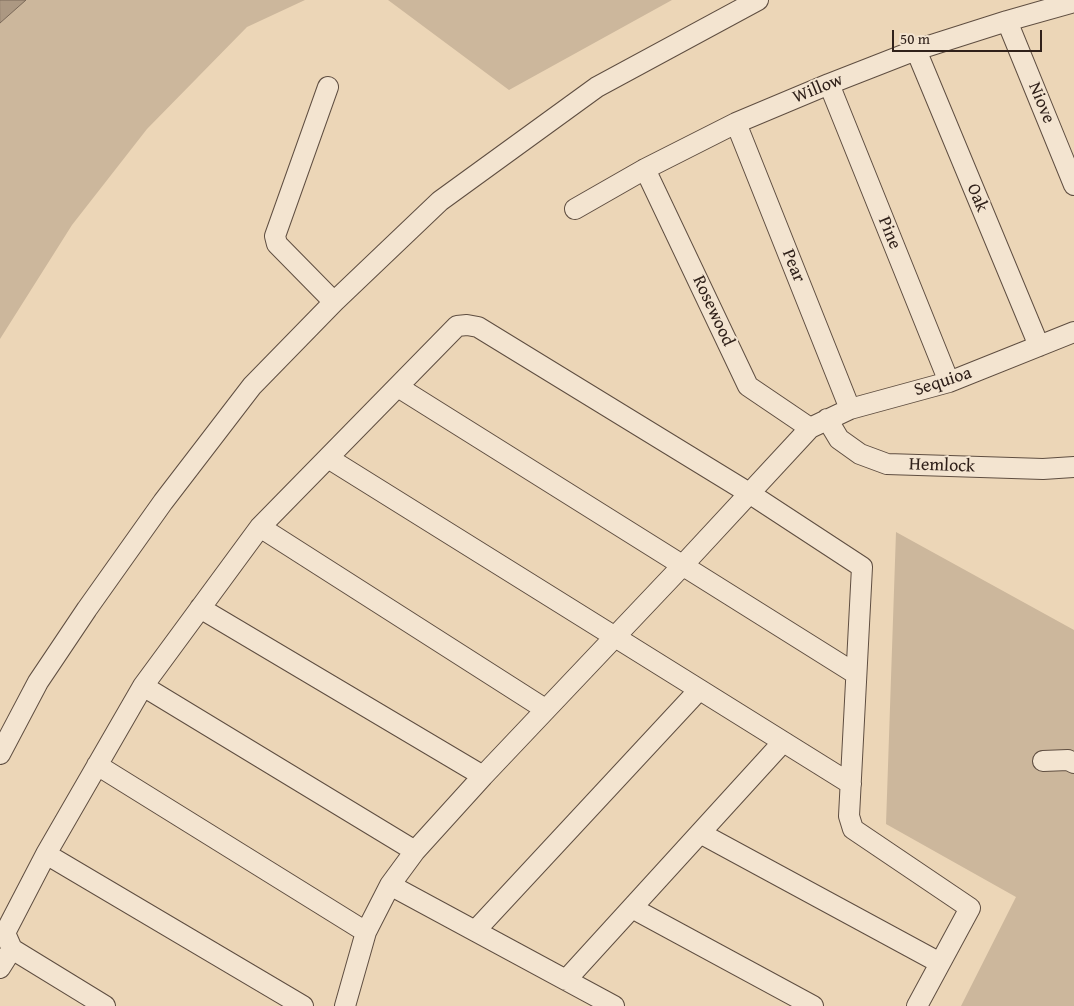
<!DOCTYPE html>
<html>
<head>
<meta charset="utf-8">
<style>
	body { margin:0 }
	#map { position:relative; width:1074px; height:1006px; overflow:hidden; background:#ecd6b7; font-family:"Gentium Book Plus",serif }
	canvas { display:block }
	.scale { position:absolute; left:892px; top:30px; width:150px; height:22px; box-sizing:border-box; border:2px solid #30211a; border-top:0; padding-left:6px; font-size:15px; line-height:18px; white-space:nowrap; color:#30211a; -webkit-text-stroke:4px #f3e4d0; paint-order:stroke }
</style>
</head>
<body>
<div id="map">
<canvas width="1074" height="1006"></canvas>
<div class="scale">50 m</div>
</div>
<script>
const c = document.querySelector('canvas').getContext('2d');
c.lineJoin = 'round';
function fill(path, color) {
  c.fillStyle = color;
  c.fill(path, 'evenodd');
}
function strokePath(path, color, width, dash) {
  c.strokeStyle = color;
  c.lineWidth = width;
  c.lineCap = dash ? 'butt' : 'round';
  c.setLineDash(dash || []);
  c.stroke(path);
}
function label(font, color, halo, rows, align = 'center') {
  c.font = font + ' "Gentium Book Plus",serif';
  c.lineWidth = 4;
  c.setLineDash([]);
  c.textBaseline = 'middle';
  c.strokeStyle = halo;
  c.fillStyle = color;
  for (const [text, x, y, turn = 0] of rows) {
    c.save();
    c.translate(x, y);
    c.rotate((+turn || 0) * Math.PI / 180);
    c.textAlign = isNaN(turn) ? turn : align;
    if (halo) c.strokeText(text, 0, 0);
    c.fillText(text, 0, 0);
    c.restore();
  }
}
fill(new Path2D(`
	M0 0H305L247 27 147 129 72 225 0 339Z
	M388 0H672L509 90Z
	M896 532 1074 630V1006H961L1016 897 886 824Z`), '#ccb79c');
const water = new Path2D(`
	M0 0H26L0 23Z`);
fill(water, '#ac9882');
strokePath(water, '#7a6858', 1);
const minor = new Path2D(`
	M1007 21 1074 185
	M916 50 1039 346
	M829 84 949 382
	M328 87 275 236 277 244 334 302
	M736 123 850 409
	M645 169 748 386 810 428
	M575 209 645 169 736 123 829 84 916 50 1007 21 1074 2
	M398 387 856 674
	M827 419 839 439 860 454 887 464 1043 469 1074 467
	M328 458 851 784
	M260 527 545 709
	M200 608 483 776
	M143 686 415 851
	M0 754 38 682 87 609 163 502 252 386 334 302 440 201 597 87 758 0
	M1043 761 1068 760 1074 763
	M97 765 366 932
	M700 833 940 963
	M46 854 303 1006
	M390 885 614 1006
	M632 908 813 1006
	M475 931 699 690
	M12 949 105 1006
	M0 968 12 949 5 933 46 854 143 686 260 527 457 326 467 325 478 327 749 493 862 567 849 816 853 829 970 908 917 1006
	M566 980 783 742
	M345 1006 366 932 390 885 415 851 483 776 683 565 810 428 850 409 949 382 1074 332`);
strokePath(minor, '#5f4e41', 22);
strokePath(minor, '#f3e4d0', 20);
label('18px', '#30211a', '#f3e4d0', [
	["Willow",818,89,-22],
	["Niove",1041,103,68],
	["Oak",977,198,67],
	["Pine",889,233,68],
	["Pear",793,266,68],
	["Rosewood",713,311,65],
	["Sequioa",943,382,-18],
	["Hemlock",942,466,2]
]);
</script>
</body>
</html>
